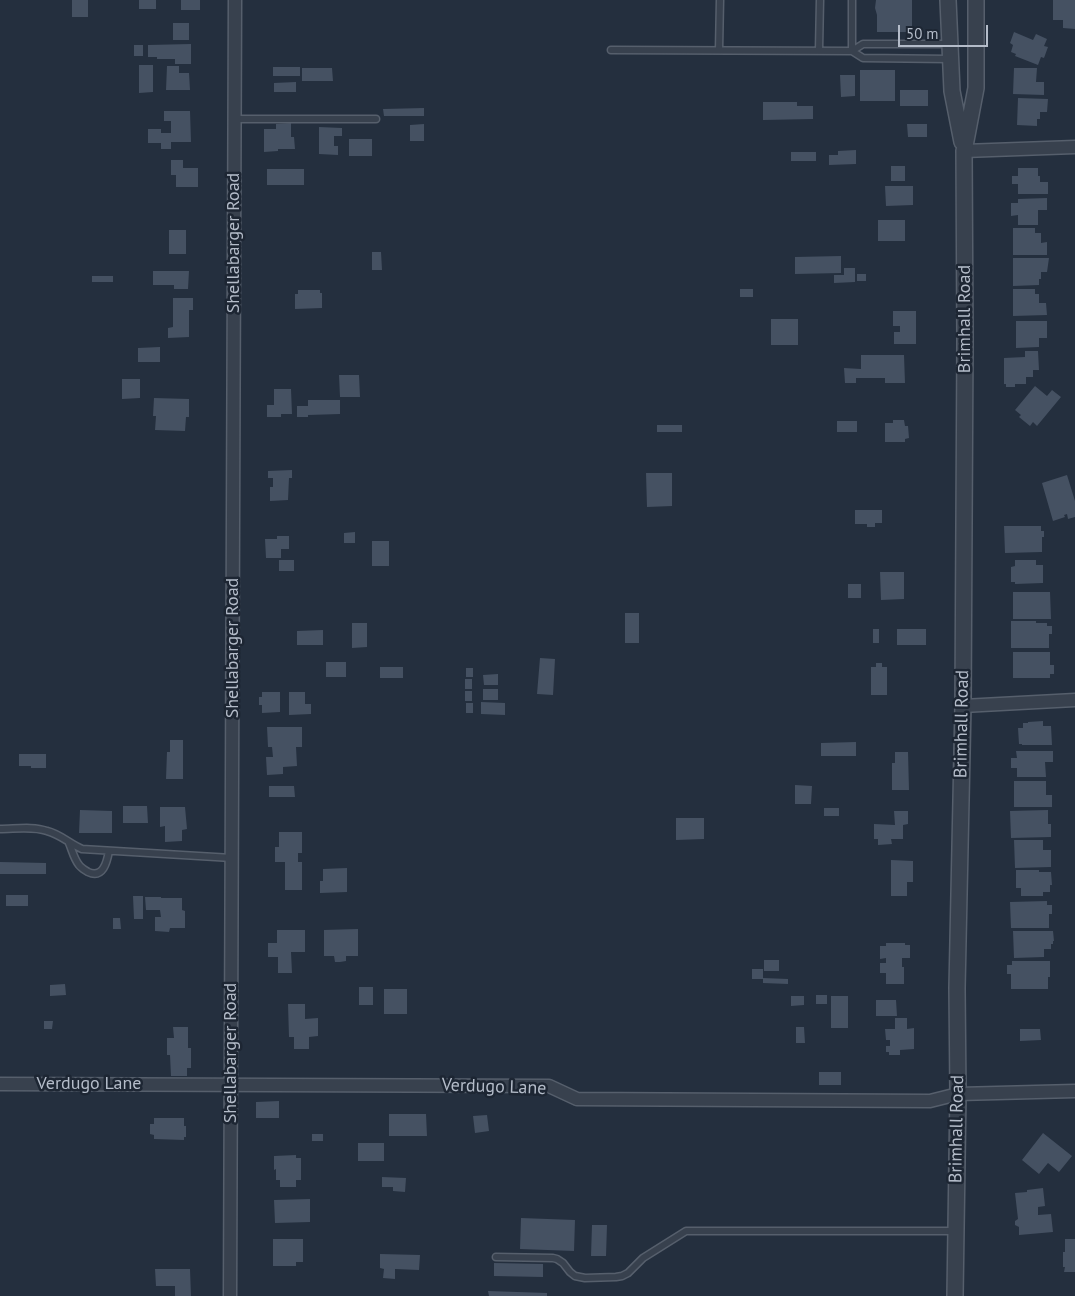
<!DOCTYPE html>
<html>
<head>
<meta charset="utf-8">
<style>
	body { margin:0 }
	#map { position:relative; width:1075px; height:1296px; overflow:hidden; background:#242f3e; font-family:"PT Sans",sans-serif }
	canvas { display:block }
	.scale { position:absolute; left:898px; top:25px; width:90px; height:22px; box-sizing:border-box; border:2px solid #b4bcc9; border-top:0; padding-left:6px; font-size:15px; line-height:18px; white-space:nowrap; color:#b4bcc9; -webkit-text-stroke:4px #1d2633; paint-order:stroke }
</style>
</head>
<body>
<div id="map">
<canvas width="1075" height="1296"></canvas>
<div class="scale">50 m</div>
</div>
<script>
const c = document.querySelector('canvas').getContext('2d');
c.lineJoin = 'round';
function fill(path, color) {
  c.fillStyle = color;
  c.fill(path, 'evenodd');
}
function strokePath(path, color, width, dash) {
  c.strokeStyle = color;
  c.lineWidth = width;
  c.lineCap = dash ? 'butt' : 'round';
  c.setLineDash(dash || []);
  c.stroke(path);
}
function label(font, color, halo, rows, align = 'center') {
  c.font = font + ' "PT Sans",sans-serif';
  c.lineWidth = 5;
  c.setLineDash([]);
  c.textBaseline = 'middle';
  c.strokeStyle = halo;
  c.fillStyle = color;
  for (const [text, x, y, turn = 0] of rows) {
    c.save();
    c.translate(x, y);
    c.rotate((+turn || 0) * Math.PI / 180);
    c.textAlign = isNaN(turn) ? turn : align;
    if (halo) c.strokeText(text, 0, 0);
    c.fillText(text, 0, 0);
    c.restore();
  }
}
fill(new Path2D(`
	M72 0H88V17H72Z
	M139 0H156V9H139Z
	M181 0H200V10H181Z
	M876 0H912V26L910 29 906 32H877V15L875 8Z
	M1053 0H1075V29L1063 28V20H1053Z
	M173 23H189V40H173Z
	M1014 32 1033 40 1036 34 1047 39 1044 46 1048 47 1044 58 1041 57 1038 65 1015 56 1016 54 1011 52 1013 45 1010 43Z
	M191 44V64H175V59H157V57H148V45Z
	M134 45H143V56H134Z
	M139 65H153V92L139 93Z
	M167 66H179V73H189L190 90H166Z
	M273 67H300V76H273Z
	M302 68H332L333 81H302Z
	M1014 68H1037L1036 82H1044V95L1013 94Z
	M860 70H895V101H860Z
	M840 75H855V96L841 97Z
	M296 82V92H274V83Z
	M900 90H928V106H900Z
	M1018 98 1048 99 1047 112H1040V119H1037V126L1017 125Z
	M763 102H797V106H813V119L763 120Z
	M424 108V116H384L383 109Z
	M164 111H190L191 142H171V149H161V143H148V129H161V133H171V121H164Z
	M291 123V137H294L295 149H278V151L264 152V129H276V124Z
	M424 124V141H410V125Z
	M907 124H927V137H908Z
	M319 127 342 128V136H334V146H338V155L319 154Z
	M349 139H372V156H349Z
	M856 150V164L829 165V155H838V151Z
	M791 152H816V161H791Z
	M171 160H183V168H198V187H176V175H171Z
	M891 166H905V181H891Z
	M1018 168H1038V176H1040V182H1048V194H1018V184H1012V176H1018Z
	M267 169H304V185H267Z
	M885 186H913V205L886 206Z
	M1047 198V210H1038V225H1018V215L1011 216V203H1018V199Z
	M878 220H905V241H878Z
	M1013 228H1035V233H1041V243L1047 242V255H1013Z
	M169 230H186V254H169Z
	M372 252H381L382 270H372Z
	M841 256V273L795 274V257Z
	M1013 258H1049L1047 272H1041V279H1039V285L1013 286Z
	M844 268H855V282L834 283V275H844Z
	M153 271H189L188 289H174V285H153Z
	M857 274H866V281H857Z
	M92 276H113V282H92Z
	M740 289H753V297H740Z
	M1013 289H1035V294H1039V303H1046L1047 315 1013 316Z
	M298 290H320V293H322V308L295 309V294H298Z
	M173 298H193V310H189V337L168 338V328L173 327Z
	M893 311H916V344H894V332H900V326H893Z
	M771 319H798V345H771Z
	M1016 321H1047V338H1039V347L1016 348Z
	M160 347V362H138V348Z
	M1025 351H1038L1039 370H1033V377H1026V384H1015V387H1006V384H1004V358L1025 357Z
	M861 355H904L905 383H885V378H856V383H845L844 368 861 369Z
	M339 375H359L360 397H340Z
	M122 379H140V398L122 399Z
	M1035 386 1047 396 1052 390 1061 397 1037 426 1033 422 1030 426 1019 417 1021 415 1015 410Z
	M274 389H291L292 414H281V417H267V405H274Z
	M154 398 189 399V417H186L185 431 155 430 156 416H153Z
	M308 400H340V414L308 415V417H297V406H308Z
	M893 420H904L905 426H908L909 438 905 439V442H885V423H893Z
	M837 421H857V432H837Z
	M657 425H682V432H657Z
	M292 470V478H289L288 500 270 501V487H273V478H268V471Z
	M646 473H672V506L647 507Z
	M1067 475 1075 501V517L1068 519 1067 514 1064 515 1065 517 1053 521 1042 483Z
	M855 510H882V523H875V527H867V524H855Z
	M1004 526H1041V531H1044V537H1042V552L1005 553Z
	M355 532V543H344V533Z
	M277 536H289V549H281V558H266L265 539H277Z
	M372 541H389V566H372Z
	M279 560H294V571H279Z
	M1015 560H1036V565H1043V583L1015 584V582H1011V567L1015 566Z
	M880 572H904V599L881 600Z
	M848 584H861V598H848Z
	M1013 592H1050L1051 619H1013Z
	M625 613H639V643H625Z
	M1011 621H1036V623H1047V626H1052V634H1049V648H1011Z
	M352 623H367V647L352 648Z
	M873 629H879V643H873Z
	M897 629H926V645H897Z
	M323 630V645H297V631Z
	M1013 652H1050V665H1054V674H1050V678H1013Z
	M540 658 555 659 553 695 537 694Z
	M326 662H346V677H326Z
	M876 663H882V667H887V695H871V667H876Z
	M380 667H403V678H380Z
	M466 668H473V677H466Z
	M498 674V685H484L483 675Z
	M465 679H472V689H465Z
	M483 689H498V700H483Z
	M465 691H472V701H465Z
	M262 692H280V712L262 713V705H259V697H262Z
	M289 692H305V704H311V714L289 715Z
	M481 702 505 703V715L481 714Z
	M466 703H473V713H466Z
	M1043 721V726H1051L1052 745H1022V744H1019L1018 728H1023V723H1028V722Z
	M267 727H302V747H296L297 766 283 767V774L267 775 266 757H273L272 747H268Z
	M170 740H183V779H166L167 752H170Z
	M856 742V756H821V743Z
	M1016 751H1053V762H1045L1046 777H1017V768H1011V758H1017Z
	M895 752H908L909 790H892V763H895Z
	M19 754H46V768H31V766H19Z
	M1014 781H1046V795H1052V807H1014Z
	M795 785 812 786 811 804H795Z
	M269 786H294L295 797H269Z
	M123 806H147L148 823H123Z
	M160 807H185L187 829 182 830V841L165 842V826L160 827Z
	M824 808H839V816H824Z
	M80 810 112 811V833H79Z
	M1048 810V824H1051V837L1011 838 1010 811Z
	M894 811H908V824L903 825V839H891L892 844 878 845V839H874V824L895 825Z
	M676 818H704V839L676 840Z
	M279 832H302V853H298V862H302V890H285V862H275V847H279Z
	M1014 840H1043V850H1051V867L1015 868Z
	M891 860 913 861V882H907V896H891Z
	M0 862 46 863V874H0Z
	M347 868V892L320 893V881H323V869Z
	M1016 870H1039V872H1051L1052 885H1050V892H1043V896H1021V888H1016Z
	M6 895H28V906H6Z
	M133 896H143V919H134Z
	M145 897H161V898H182V910L185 911V928H170L169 932 155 931V917H161L160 910H146Z
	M1047 901V905H1052V914H1049V928H1011L1010 902Z
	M113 918H120L121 929H113Z
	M358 929V956H346V961L340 962H335L334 956H324V930Z
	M277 930H305V952H291L292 973H278V957H268V943H277Z
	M1013 931H1053L1054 941H1053V944H1051V949H1044V957L1014 958Z
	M886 943H905V945H910V958H902V967H904V984H886V973H880V963H886V958L880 959V946H886Z
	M764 960H779V971H764Z
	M1012 961H1050V977H1048V989H1011V974H1007V965H1012Z
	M752 969H763V979H752Z
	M763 978 788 979V984L763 983Z
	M65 984 66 995 50 996V985Z
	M359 987H373V1005H359Z
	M384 989H407V1014H384Z
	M816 995H827V1004H816Z
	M791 996H804V1005L791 1006Z
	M831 996H848V1028H831Z
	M876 1000H896L897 1016H876Z
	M288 1004H305V1019L318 1018V1036L309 1037V1049H294V1037H289Z
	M895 1018H907V1029L914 1028V1049L900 1050V1055H889V1052H886V1046H890V1040H886L885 1029H895Z
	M44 1021H53L52 1029H44Z
	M173 1027H188V1048H191V1068H187V1076H171L170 1055H167V1038H174Z
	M796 1027H804L805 1043H796Z
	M1020 1029H1040L1041 1040 1020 1041Z
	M819 1072H841V1085H819Z
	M279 1101V1118H256V1102Z
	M389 1114H426L427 1136H389Z
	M487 1115 489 1131 475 1133 473 1116Z
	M154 1118H184V1126H186V1137H184V1140L154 1139V1135L150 1134V1124H154Z
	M1043 1133 1072 1156 1059 1172 1048 1163 1039 1174 1022 1160Z
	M312 1134H323V1141H312Z
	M358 1143H384V1161H358Z
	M296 1155V1158H301V1180H296V1187H280V1180H276V1169L274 1170V1156Z
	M382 1177 406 1178 405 1192 393 1191V1187H382Z
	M1043 1188 1045 1206 1038 1207V1215L1051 1214 1053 1232 1019 1235V1227L1015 1225V1221L1018 1219 1015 1193 1027 1192V1190Z
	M310 1199V1222L275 1223 274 1200Z
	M521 1218 575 1220 574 1251 520 1249Z
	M592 1225H607L606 1256H591Z
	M273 1239H303V1262H296V1266H273Z
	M1065 1239H1075V1272H1064L1065 1267H1063V1252H1065Z
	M380 1254 420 1255 419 1270 395 1269V1279L383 1278 384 1269 380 1268Z
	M494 1263 543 1264V1277L494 1276Z
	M155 1269H190L191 1296H175V1286H156Z
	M488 1291 547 1293V1296H489Z`), '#455162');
const service = new Path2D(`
	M852 0V51
	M611 50 852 51 863 58 949 59
	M719 50 720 0
	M819 50 820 0
	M852 51 863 44H949
	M235 119H376
	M0 829C15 829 33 826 47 831 60 834 70 844 82 849L232 858
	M69 843C72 850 74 859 79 865 81 868 85 870 88 872 103 879 107 862 109 851
	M496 1257 553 1258 557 1259 563 1263 570 1272 575 1276 585 1278 616 1277 622 1276 628 1273 643 1258 686 1231H956`);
const minor = new Path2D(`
	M964 151 1075 147
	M963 706 1075 700
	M0 1084 549 1086 577 1099 930 1101 958 1094 1075 1091
	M230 1296 235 0`);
const tertiary = new Path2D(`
	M948 0 952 91 962 142
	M955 1296 958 1094 957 988 963 706 965 341 964 151 976 88V0`);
strokePath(service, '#565f6c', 9);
strokePath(minor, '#565f6c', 15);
strokePath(tertiary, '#565f6c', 18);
strokePath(service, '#38414e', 6);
strokePath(minor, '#38414e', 12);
strokePath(tertiary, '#38414e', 15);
label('18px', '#b4bcc9', '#1d2633', [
	["Shellabarger Road",234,243,-90],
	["Brimhall Road",965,319,-90],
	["Shellabarger Road",233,648,-90],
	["Brimhall Road",962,724,-89],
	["Shellabarger Road",231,1053,-90],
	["Verdugo Lane",89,1084],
	["Verdugo Lane",494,1087,2],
	["Brimhall Road",957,1129,-89]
]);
</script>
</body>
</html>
